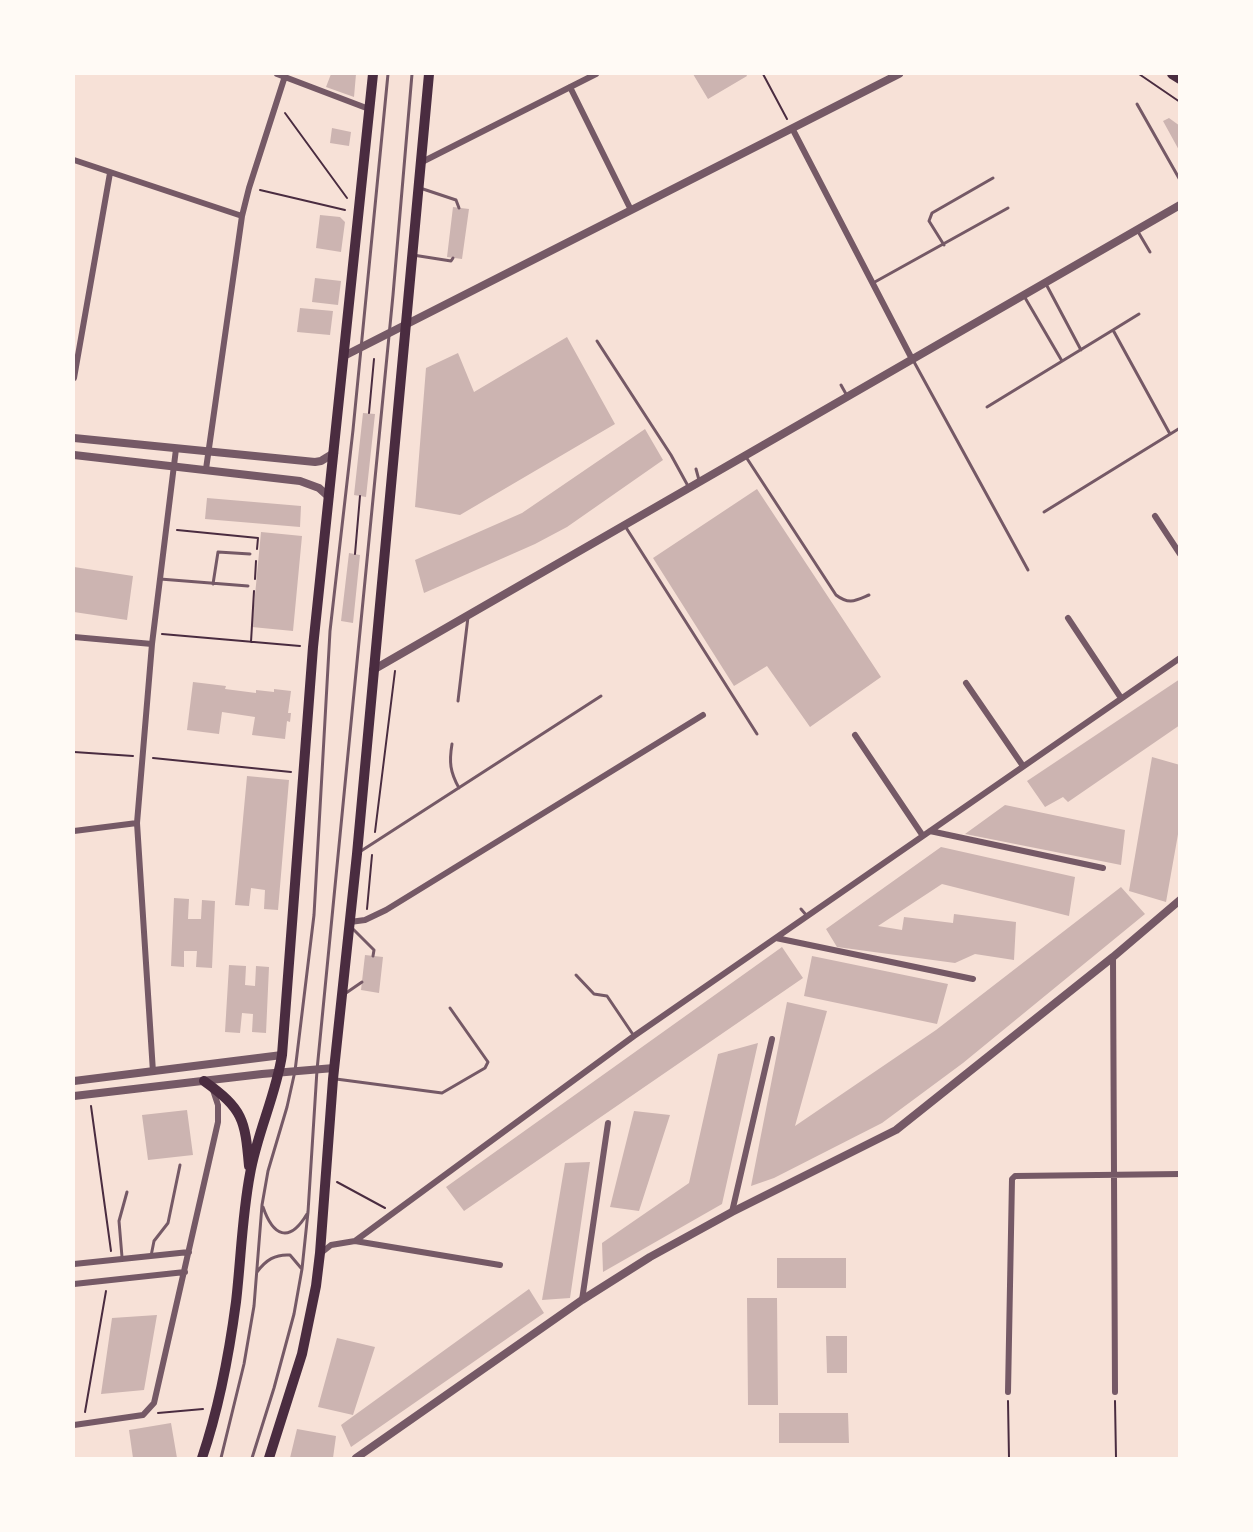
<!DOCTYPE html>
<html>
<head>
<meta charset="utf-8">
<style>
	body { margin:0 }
	#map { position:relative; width:1253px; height:1532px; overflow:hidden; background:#f7e1d7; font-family:"Titillium Web",sans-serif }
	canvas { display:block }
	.frame { position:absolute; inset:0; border:75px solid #fffaf5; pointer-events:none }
</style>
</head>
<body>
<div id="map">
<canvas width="1253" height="1532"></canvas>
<div class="frame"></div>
</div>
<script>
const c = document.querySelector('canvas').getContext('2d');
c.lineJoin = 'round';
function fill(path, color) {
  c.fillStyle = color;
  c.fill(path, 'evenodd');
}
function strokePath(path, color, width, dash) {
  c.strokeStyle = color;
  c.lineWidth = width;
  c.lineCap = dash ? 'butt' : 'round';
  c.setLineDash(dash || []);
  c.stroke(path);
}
fill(new Path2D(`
	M331 74H356L354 97 326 87Z
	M693 74H746L747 76 708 99Z
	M1169 118 1180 126V152L1163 121Z
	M332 128 351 132 349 146 330 143Z
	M453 207 469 209 462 259 447 257Z
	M320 215 340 217 345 222 341 252 316 248Z
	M315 278 341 281 338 305 312 302Z
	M300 308 333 311 330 335 297 332Z
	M567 337 615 424 460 515 415 507 426 368 458 353 474 392Z
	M363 413 375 414 366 497 354 495Z
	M645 429 663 460 567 527 535 544 424 593 415 560 522 513Z
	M757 489 881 677 810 727 767 666 734 686 653 558Z
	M207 498 301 506 300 527 205 519Z
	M261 532 302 536 293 631 252 627Z
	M349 553 360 555 353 623 341 621Z
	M74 567 133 576 127 620 74 612Z
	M1180 679V725L1068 802 1063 797 1045 807 1027 781Z
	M193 682 226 686 225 689 256 693V690L274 692V689L291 691 288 713H291L290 722 287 721 285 739 252 735 255 717 222 712 219 734 187 730Z
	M1152 757 1180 765V823L1166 902 1129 891Z
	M247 776 289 780 278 910 264 909 265 890 251 888 249 906 235 905Z
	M1005 805 1125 830 1121 865 965 834Z
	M941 847 1075 877 1069 916 942 884 878 926 902 930 904 917 953 923 954 914 1016 922 1014 960 975 954 955 963 837 947 826 929Z
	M1121 887 1145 914 963 1063 882 1123 774 1178 751 1186 787 1002 827 1011 795 1126 936 1030Z
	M174 898 189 899 188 919H201L202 900 215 901 212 968 196 967 197 951H184V967L171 966Z
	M782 947 803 978 464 1211 446 1187Z
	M365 955 383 957 379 993 361 990Z
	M812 956 948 984 937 1024 804 996Z
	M229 965 246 966 245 985 255 986 256 966 269 967 266 1033 252 1032 253 1014 242 1013 240 1033 225 1032Z
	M758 1043 722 1204 603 1272 602 1243 689 1183 718 1054Z
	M187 1110 193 1155 148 1160 142 1115Z
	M634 1111 670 1115 639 1211 610 1207Z
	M590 1162 570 1298 542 1300 565 1163Z
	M777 1258H846V1288H777Z
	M529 1289 544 1313 351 1447 341 1425Z
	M747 1298H777L778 1405H748Z
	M157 1315 144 1390 101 1394 112 1318Z
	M826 1336H847V1373H827Z
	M337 1338 375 1347 353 1415 318 1407Z
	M779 1413H848L849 1443H779Z
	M171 1423 177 1458H133L129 1430Z
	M297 1429 336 1436 333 1458H290Z`), '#ccb4b1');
strokePath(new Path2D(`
	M763 74 787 119
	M1139 74 1180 102
	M285 113 347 198
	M260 190 345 210
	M369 413 374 359
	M177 530 258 538 257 549
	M355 554 360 496
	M255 579 256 561
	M162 634 300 646
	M251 642 254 591
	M74 752 133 756
	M153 758 291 772
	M375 832 395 671
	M367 909 372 855
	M91 1106 111 1251
	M337 1182 385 1208
	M1008 1401 1009 1458
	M1115 1401 1116 1458
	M85 1412 106 1291
	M158 1413 203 1409`), '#4a2c40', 2);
strokePath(new Path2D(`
	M1137 104 1180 180
	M420 188 456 200 459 208
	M1137 230 1150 252
	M944 245 929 221 932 213 993 178
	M413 255 451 261 453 258
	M873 283 1008 208
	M1046 284 1081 350
	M1024 296 1062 361
	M1113 330 1139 314
	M597 341 671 455 688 486
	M913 360 1028 570
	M841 385 846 394
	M987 407 1113 330 1170 434
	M746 457 836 595C849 605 855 601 869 595
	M696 469 699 480
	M1044 512 1180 428
	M625 526 757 734
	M160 579 248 586
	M213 584 218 552 250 554
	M458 701 468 617
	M452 744C449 762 450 772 459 788
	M361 851 601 696
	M801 909 807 916
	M352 928 374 950 373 956
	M576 975 594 994 607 996 634 1036
	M346 993 362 982
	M336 1079 442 1093 485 1068 488 1062 450 1008
	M263 1207C273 1236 289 1244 307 1214
	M151 1256 154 1241 168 1223 180 1165
	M122 1257 119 1221 127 1192
	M257 1272C266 1260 275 1254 290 1255L301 1268
	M221 1458 244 1364 254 1306 262 1205 268 1171 287 1107 295 1071 314 915 330 631 353 430 388 74
	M252 1458 274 1388 294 1314 302 1269 308 1212 317 1070 393 295 412 74`), '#755966', 3);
strokePath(new Path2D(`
	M277 74 369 109
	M570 87 631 210
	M792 128 912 359
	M74 160 242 216
	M420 163 596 74
	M74 378 110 173
	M206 469 242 216 249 188 285 76
	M1155 516 1180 554
	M1068 618 1121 698
	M74 637 152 644
	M966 683 1023 766
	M855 735 923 836
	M74 831 137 823
	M930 831 1103 868
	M350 922 365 920 386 910 703 715
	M776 938 973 979
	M1113 957 1115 1392
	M153 1072 137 823 152 644 176 449
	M732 1212 772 1039
	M355 1241 500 1265
	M321 1253 331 1245 355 1241 634 1036 1180 658
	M74 1264 189 1252
	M74 1284 185 1272
	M582 1300 608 1123
	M1008 1392 1012 1179 1015 1176 1180 1174
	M74 1425 143 1415 154 1403 218 1122V1105L213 1090`), '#755966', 6);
strokePath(new Path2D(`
	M344 356 899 74
	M74 438 315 462 321 461 334 453
	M74 455 300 481 319 488 329 497
	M373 670 1180 205
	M74 1081 282 1055
	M74 1096 262 1074 334 1068
	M356 1458 582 1300 650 1257 732 1212 896 1130 1113 957 1180 900`), '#755966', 8);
strokePath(new Path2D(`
	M1172 74 1180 79
	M204 1081C243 1109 245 1119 249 1166
	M202 1458C219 1408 229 1355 236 1302 241 1259 242 1216 250 1174 257 1133 276 1095 282 1055L313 647 373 74
	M269 1458 302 1354 316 1286 320 1253 333 1079 357 854 429 74`), '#4a2c40', 10);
</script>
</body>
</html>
